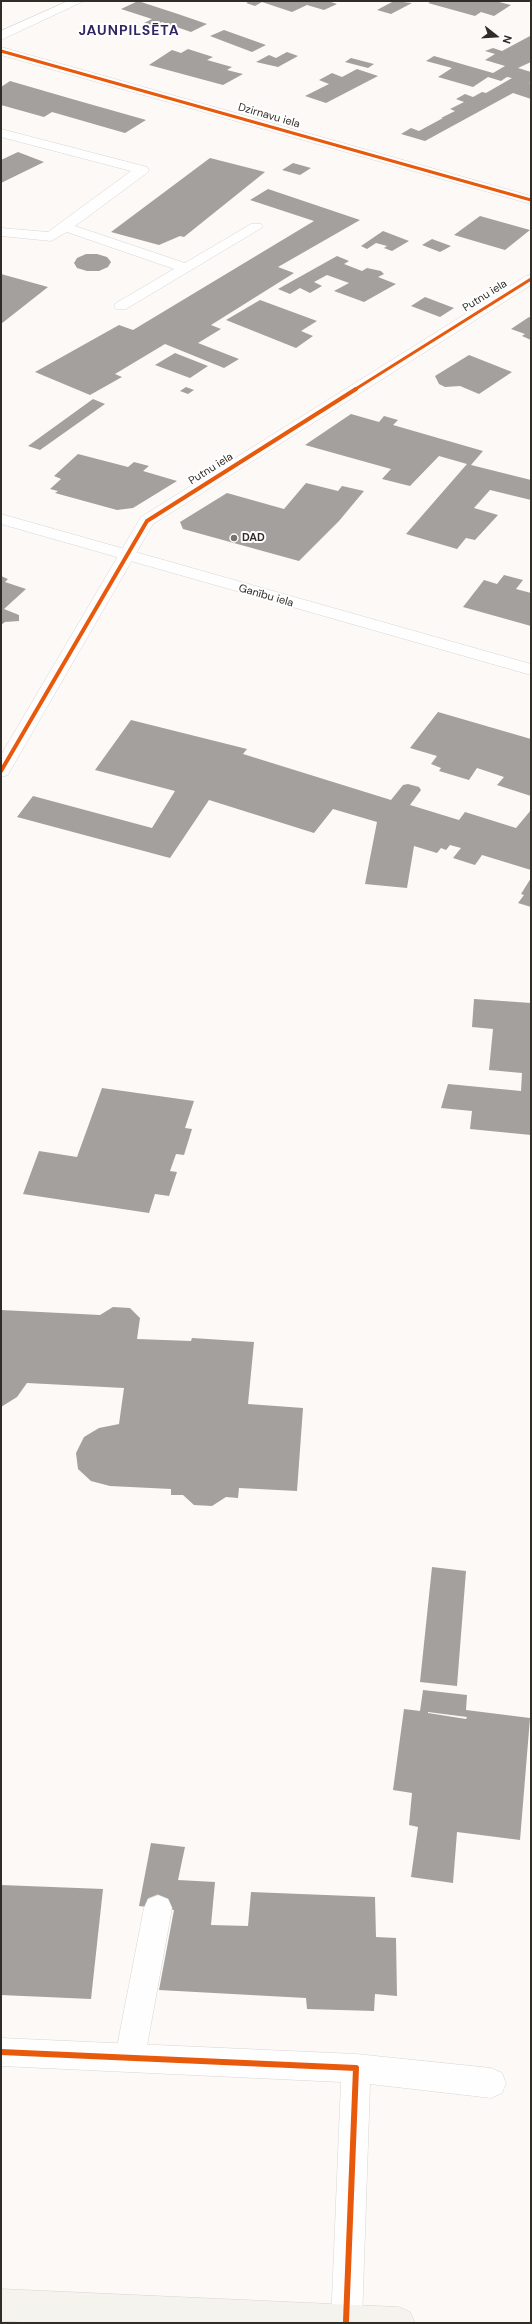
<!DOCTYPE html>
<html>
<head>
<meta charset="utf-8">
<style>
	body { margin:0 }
	#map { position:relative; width:532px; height:2324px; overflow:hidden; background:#fcf9f7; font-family:"DM Sans",sans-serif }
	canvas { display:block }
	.frame { position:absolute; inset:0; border:2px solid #302c28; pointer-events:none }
	.north { position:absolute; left:476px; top:16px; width:40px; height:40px; -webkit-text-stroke:3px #fff; paint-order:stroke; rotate:107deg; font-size:11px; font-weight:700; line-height:16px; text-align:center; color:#302c28 }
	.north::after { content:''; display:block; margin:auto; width:14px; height:18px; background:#302c28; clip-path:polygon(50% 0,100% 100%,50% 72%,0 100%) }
</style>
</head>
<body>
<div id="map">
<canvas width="532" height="2324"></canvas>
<div class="frame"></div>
<div class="north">N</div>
</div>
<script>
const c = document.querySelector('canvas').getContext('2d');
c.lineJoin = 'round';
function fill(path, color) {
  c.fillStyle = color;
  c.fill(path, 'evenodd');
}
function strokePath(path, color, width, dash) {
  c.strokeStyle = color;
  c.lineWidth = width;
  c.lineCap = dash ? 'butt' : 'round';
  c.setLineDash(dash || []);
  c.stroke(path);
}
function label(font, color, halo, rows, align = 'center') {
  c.font = font + ' "DM Sans",sans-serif';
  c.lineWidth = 4;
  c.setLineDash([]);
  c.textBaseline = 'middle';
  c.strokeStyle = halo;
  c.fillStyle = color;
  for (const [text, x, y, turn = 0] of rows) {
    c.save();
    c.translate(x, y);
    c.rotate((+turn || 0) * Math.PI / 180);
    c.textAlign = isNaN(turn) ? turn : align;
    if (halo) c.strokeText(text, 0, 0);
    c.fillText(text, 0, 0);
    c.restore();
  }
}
fill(new Path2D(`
	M138 1 178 14 207 24 191 32 162 22 153 26 144 23 152 19 121 9Z
	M250 1H328L337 4 324 10 307 5 292 12 262 2 255 6 246 3Z
	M394 1 412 3 391 14 377 10Z
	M432 1H495L511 5 494 16 481 12 475 16 428 3Z
	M224 30 266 45 252 52 210 36Z
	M530 36 531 62 518 68 531 72V82L529 83 531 84V99L513 93 425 141 401 134 411 128 419 131 443 118H441L455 111 450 109 464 102 456 99 465 94 473 97 482 92 486 93 512 78 507 77 501 81 488 77 473 87 438 77 452 68 426 61 434 56 493 73 505 66 485 60 495 54 485 51 493 48 502 51Z
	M188 49 213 57 207 60 232 67 227 70 243 74 223 85 149 65 172 50 181 53Z
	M287 52 298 56 278 67 256 62 269 55 276 58Z
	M351 58 374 64 368 68 345 62Z
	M357 69 378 76 326 103 305 96 329 84 319 80 332 73 342 77Z
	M10 81 72 99 146 120 125 133 52 112 44 117 1 105V87Z
	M18 152 44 162 1 183V160Z
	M210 158 265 172 184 237 180 236 159 245 111 232Z
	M293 163 311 168 300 175 282 170Z
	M268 189 360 220 278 267 294 273 211 325 221 329 198 343 239 359 224 368 165 344 115 374 122 377 90 395 35 372 119 325 133 330 314 221 250 200Z
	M480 216 530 230 505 250 454 235Z
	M383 231 409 241 392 251 384 248 387 246 376 243 367 249 361 246Z
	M432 239 451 246 440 252 422 245Z
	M86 254H97L107 257 111 262 108 267 99 271H87L77 268 74 263 77 258Z
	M337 256 349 261 344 264 362 271 367 268 381 271 384 274 378 277 396 284 364 302 334 291 349 283 327 275 314 282 322 286 310 293 300 288 290 294 278 289Z
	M1 274 48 287 1 324Z
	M425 297 454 308 440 317 411 306Z
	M260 300 317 321 301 331 313 336 296 348 226 320Z
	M529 317 531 318V340L522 336 525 334 511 329Z
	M175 353 208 366 190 378 155 365Z
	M469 355 512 372 479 394 460 386 445 387 439 384 435 376Z
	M186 387 194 390 188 394 180 391Z
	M93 399 105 404 40 450 28 446Z
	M351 414 379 422 384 416 398 420 393 425 483 451 471 465 531 480V500L490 490 474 508 498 515 475 540 466 538 457 549 406 534 467 464 439 456 410 486 382 479 391 469 305 445Z
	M78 454 128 467 134 462 149 466 143 471 177 481 133 508 117 510 55 493 58 491 50 489 61 479 54 476Z
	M306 483 338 491 342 486 364 491 339 521 299 561 183 529 180 522 227 493 284 509Z
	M504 575 523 580 516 589 531 593V626L463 607 484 580 497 584Z
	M1 576 8 579 5 582 26 589 4 609 19 615V621L5 622 1 625Z
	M438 712 531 739V796L497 785 504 777 477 768 469 780 439 771 441 768 431 764 437 756 410 748Z
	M131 720 247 749 243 754 391 800 403 785 408 784 419 787 421 790 410 805 459 820 465 812 516 828 531 810V870L482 855 475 865 453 858 461 848 450 845 446 850 441 848 437 853 414 846 407 888 365 884 377 822 333 809 314 833 209 800 170 858 17 817 33 796 152 828 175 791 95 770Z
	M531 878V907L518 903 524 895 521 894Z
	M474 999 531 1003V1135L470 1129 472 1111 441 1108 448 1084 521 1091 522 1073 489 1070 493 1029 472 1027Z
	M102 1088 194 1101 185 1128 192 1129 184 1155 176 1154 170 1171 177 1172 169 1196 155 1194 149 1213 23 1194 39 1151 77 1157Z
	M113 1307 130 1308 140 1318 137 1339 191 1341 192 1338 254 1342 248 1404 303 1408 297 1491 239 1488 238 1498 226 1497 212 1506 194 1505 183 1495H171V1489L110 1486 91 1481 78 1469 76 1453 84 1437 99 1428 119 1424 124 1388 27 1383 17 1397 1 1407V1310L100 1315Z
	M432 1567 466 1571 457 1686 420 1682Z
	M423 1690 467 1695 466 1710 530 1718 520 1840 457 1832 453 1883 411 1877 418 1827 409 1825 412 1793 393 1790 404 1709 420 1711ZM428 1712 467 1717 466 1719 428 1713Z
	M151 1843 185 1847 178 1880 215 1882 211 1925 248 1926 251 1892 375 1897 376 1937 396 1938 397 1996 375 1994 374 2011 307 2009 306 1998 159 1990 174 1910 139 1906Z
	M1 1885 103 1889 91 1999 1 1995Z`), '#a3a09d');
const service = new Path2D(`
	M1 129 147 167 149 170 147 173 75 226 185 263 251 224H261L263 227 126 309H116L114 306 116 303 174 269 67 232 51 241 1 236V228L48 232 131 171 1 137Z
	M158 1895 168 1899 172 1908 145 2057 140 2067 130 2071 120 2067 115 2057 144 1908 148 1899Z`);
const minor = new Path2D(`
	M68 1H84L1 40V31Z
	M1 47 531 196V204L1 55Z
	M531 275V285L153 524 10 771 8 775 1 777V755L141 517 526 276Z
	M1 2038 356 2054 491 2068 502 2073 506 2083 502 2093 491 2098 370 2084 362 2321 361 2323H331L341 2082 1 2066Z`);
const tertiary = new Path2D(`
	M1 514 531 664V675L1 524Z`);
const secondary = new Path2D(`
	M1 2289 399 2307 410 2312 415 2323H48L1 2321Z`);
strokePath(service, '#d8d5d2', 1);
strokePath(minor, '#d8d5d2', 1);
strokePath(tertiary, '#d8d5d2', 1);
strokePath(secondary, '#d8d5d2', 1);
fill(service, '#fffefe');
fill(minor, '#fffefe');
fill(tertiary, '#fffefe');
fill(secondary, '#f5f3ee');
strokePath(new Path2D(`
	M1 51 531 200
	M354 390 531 279`), '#e8590c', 3);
strokePath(new Path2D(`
	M1 771 147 521 356 389`), '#e8590c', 4);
strokePath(new Path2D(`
	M1 2052 356 2068 346 2321`), '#e8590c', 6);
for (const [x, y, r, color] of [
	[234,538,4,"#777470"]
]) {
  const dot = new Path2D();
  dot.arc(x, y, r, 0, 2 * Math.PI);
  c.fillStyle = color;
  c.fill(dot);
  strokePath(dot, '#fff', 1.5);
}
label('11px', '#302c28', '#fff', [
	["Dzirnavu iela",269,116,16],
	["Putnu iela",485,296,-32],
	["Putnu iela",211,469,-32],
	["Ganību iela",266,596,16]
]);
label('bold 11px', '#302c28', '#fff', [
	["DAD",242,538]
], 'left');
c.letterSpacing = '1px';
label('bold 14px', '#302661', '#fff', [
	["JAUNPILSĒTA",129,31]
]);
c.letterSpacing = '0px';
</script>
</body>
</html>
